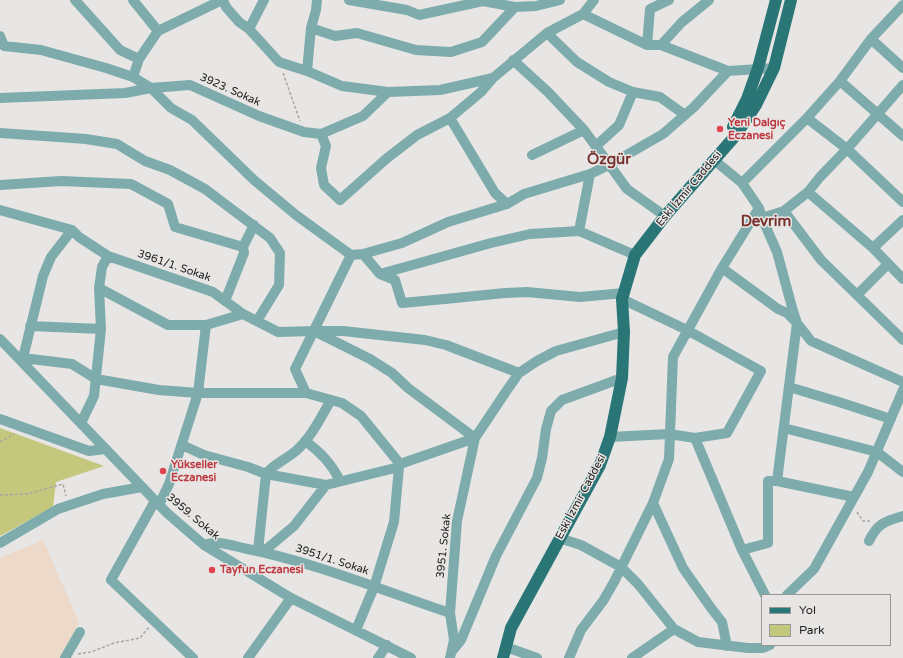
<!DOCTYPE html>
<html>
<head>
<meta charset="utf-8">
<style>
	body { margin:0 }
	#map { position:relative; width:903px; height:658px; overflow:hidden; background:#e8e6e4; font-family:"Varela Round",sans-serif }
	canvas { display:block }
	.legend { position:absolute; left:761px; top:594px; width:130px; height:52px; box-sizing:border-box; background:#e8e6e4; border:1px solid #999796; margin:0; padding:5px 7px; list-style:none; font-size:12px; color:#222120 }
	.legend li { display:flex; align-items:center; gap:8px; height:20px }
	.legend b { width:20px; border:1px solid #999796 }
</style>
</head>
<body>
<div id="map">
<canvas width="903" height="658"></canvas>
<ul class="legend">
<li><b style="height:5px;background:#2a7677"></b>Yol</li>
<li><b style="height:11px;background:#c4c87c"></b>Park</li>
</ul>
</div>
<script>
const c = document.querySelector('canvas').getContext('2d');
c.lineJoin = 'round';
function fill(path, color) {
  c.fillStyle = color;
  c.fill(path, 'evenodd');
}
function strokePath(path, color, width, dash) {
  c.strokeStyle = color;
  c.lineWidth = width;
  c.lineCap = dash ? 'butt' : 'round';
  c.setLineDash(dash || []);
  c.stroke(path);
}
function label(font, color, halo, rows, align = 'center') {
  c.font = font + ' "Varela Round",sans-serif';
  c.lineWidth = 3;
  c.setLineDash([]);
  c.textBaseline = 'middle';
  c.strokeStyle = halo;
  c.fillStyle = color;
  for (const [text, x, y, turn = 0] of rows) {
    c.save();
    c.translate(x, y);
    c.rotate((+turn || 0) * Math.PI / 180);
    c.textAlign = isNaN(turn) ? turn : align;
    if (halo) c.strokeText(text, 0, 0);
    c.fillText(text, 0, 0);
    c.restore();
  }
}
fill(new Path2D(`
	M43 540 79 622 60 658H0V558Z`), '#ecd9c9');
fill(new Path2D(`
	M0 428 104 466 56 482 53 507 0 536Z`), '#c4c87c');
strokePath(new Path2D(`
	M283 73 300 121
	M0 442 14 434
	M0 495 27 494 63 484 66 496
	M857 512 863 521H870
	M78 654 91 652 114 643 140 638 149 627`), '#a8a6a4', 1.5, [3, 2]);
strokePath(new Path2D(`
	M75 0 120 50 139 59 133 77 151 88 190 85 259 116 304 132 321 134 363 116 388 92
	M133 0 158 31
	M223 0 226 7 239 22 249 29 279 62 307 71 342 86 388 92 440 90 493 78 547 33 583 14 647 45H661L728 71 774 68
	M349 0 407 10 419 15 483 1 515 7 536 6 560 0
	M583 14 594 0
	M311 28 335 36 357 33 416 50 451 52 482 42 515 7
	M249 29 264 0
	M547 33 577 62 609 82 633 92 660 97 685 115
	M0 36 4 46 41 50 106 68 133 77
	M871 39 903 68
	M647 45 650 9 669 0
	M661 45 682 22 709 0
	M139 59 158 31 222 0
	M513 60 548 92 584 130 627 189 665 216
	M307 71 311 28 316 10 317 0
	M840 81 903 136
	M0 98 125 93 151 88 171 108 192 120 254 180 296 215 351 255 363 254 402 243 448 222 507 204 524 194 590 174 609 165 663 134 694 107 728 71
	M450 118 481 92 493 78
	M807 118 847 149 903 202
	M0 133 86 139 117 144 145 161 170 170 205 189 270 238 280 253 279 285 257 321
	M321 134 326 146 321 168 324 185 340 200 386 159 417 135 450 118 495 193 507 204
	M596 146 619 125 633 92
	M532 155 584 130
	M714 160 742 183 759 208 762 218 777 252 793 311 797 323 777 481H768V543L742 550
	M742 183 807 118 840 81 871 39 903 5
	M0 185 61 181 131 184 168 204 175 227 243 247 244 253 225 301
	M808 192 873 248 903 279
	M0 210 72 230 79 237 108 256 213 292 243 314 278 332 314 331 370 359 392 373 408 388 475 438 457 521 450 613 454 640 450 658
	M784 211 821 260 903 340
	M762 218 784 211 808 192 820 177 847 149 903 85
	M579 231 590 174
	M243 247 254 225
	M873 248 903 220
	M363 254 380 274 395 280 402 303 445 299 505 293 527 292 580 297 624 293
	M722 268 778 309 787 313 797 323 811 341 903 382
	M380 274 491 243 530 234 579 231 635 255
	M99 288 168 325H206
	M857 295 888 264
	M30 326 101 329
	M316 331H343L425 340 446 345 519 373
	M0 339 167 513 204 545 291 598 411 658
	M23 358 72 364 96 379 159 390 198 393H306L342 403 361 416 400 464
	M22 362 43 276 51 257 72 230
	M789 387 839 402 891 419
	M306 393 295 369 351 255
	M0 419 89 451 106 449
	M81 423 94 396 101 329 99 288 102 267 108 256
	M784 428 877 452 903 472
	M610 437 669 434 695 438 727 433 761 371 687 330 622 299
	M695 438 742 550 765 595
	M305 441C321 452 332 464 340 481
	M182 445 204 455 248 467 266 474 326 485 399 467 400 464 475 438 505 393 519 373 537 361 556 351 624 332
	M777 481 854 497
	M155 501 111 580 193 658
	M653 503 683 568 711 608 722 622 727 646
	M159 505 169 484 198 393 206 325 243 314
	M559 538 581 545 621 567 638 584 674 629
	M869 541C877 524 885 521 903 516
	M0 543 58 509 103 494 142 487
	M204 545C217 540 231 545 243 548 314 562 381 590 450 613
	M258 551 266 474C272 465 289 458 298 449 312 436 321 417 331 400
	M263 552 294 526 326 485
	M787 595 814 569 868 472 903 390
	M356 630 374 587 394 522 399 467
	M506 647 537 658
	M452 651 461 640 496 556 537 478 542 458 546 429 551 411 562 400 622 378
	M65 658 80 632
	M248 658 291 598
	M378 658 387 645
	M569 658 581 630 603 601 614 582 653 503 669 459 673 357 722 268 759 208
	M632 658 674 629 698 642 748 648H763L770 645`), '#7eacac', 10);
strokePath(new Path2D(`
	M733 127 747 99 758 68 776 0
	M503 658 511 628 600 465 610 437 622 378 624 332 622 299 635 255 665 216 736 135 756 105 774 68 791 0`), '#2a7677', 12);
for (const [x, y, r, color] of [
	[720,129,4,"#e0444e"],
	[163,471,4,"#e0444e"],
	[212,570,4,"#e0444e"]
]) {
  const dot = new Path2D();
  dot.arc(x, y, r, 0, 2 * Math.PI);
  c.fillStyle = color;
  c.fill(dot);
  strokePath(dot, '#e8e6e4', 1.5);
}
label('11px', '#222120', '#e8e6e4', [
	["3923. Sokak",230,90,24],
	["Eski İzmir Caddesi",689,189,-50],
	["3961/1. Sokak",174,266,19],
	["Eski İzmir Caddesi",581,497,-62],
	["3959. Sokak",193,517,40],
	["3951. Sokak",444,546,-84],
	["3951/1. Sokak",332,560,18]
]);
label('bold 11px', '#be3a42', '#e8e6e4', [
	["Yeni Dalgıç",728,123],
	["Eczanesi",728,136],
	["Yükseller",171,465],
	["Eczanesi",171,478],
	["Tayfun Eczanesi",220,570]
], 'left');
label('bold 15px', '#77312d', '#e8e6e4', [
	["Özgür",609,160],
	["Devrim",766,222]
]);
</script>
</body>
</html>
